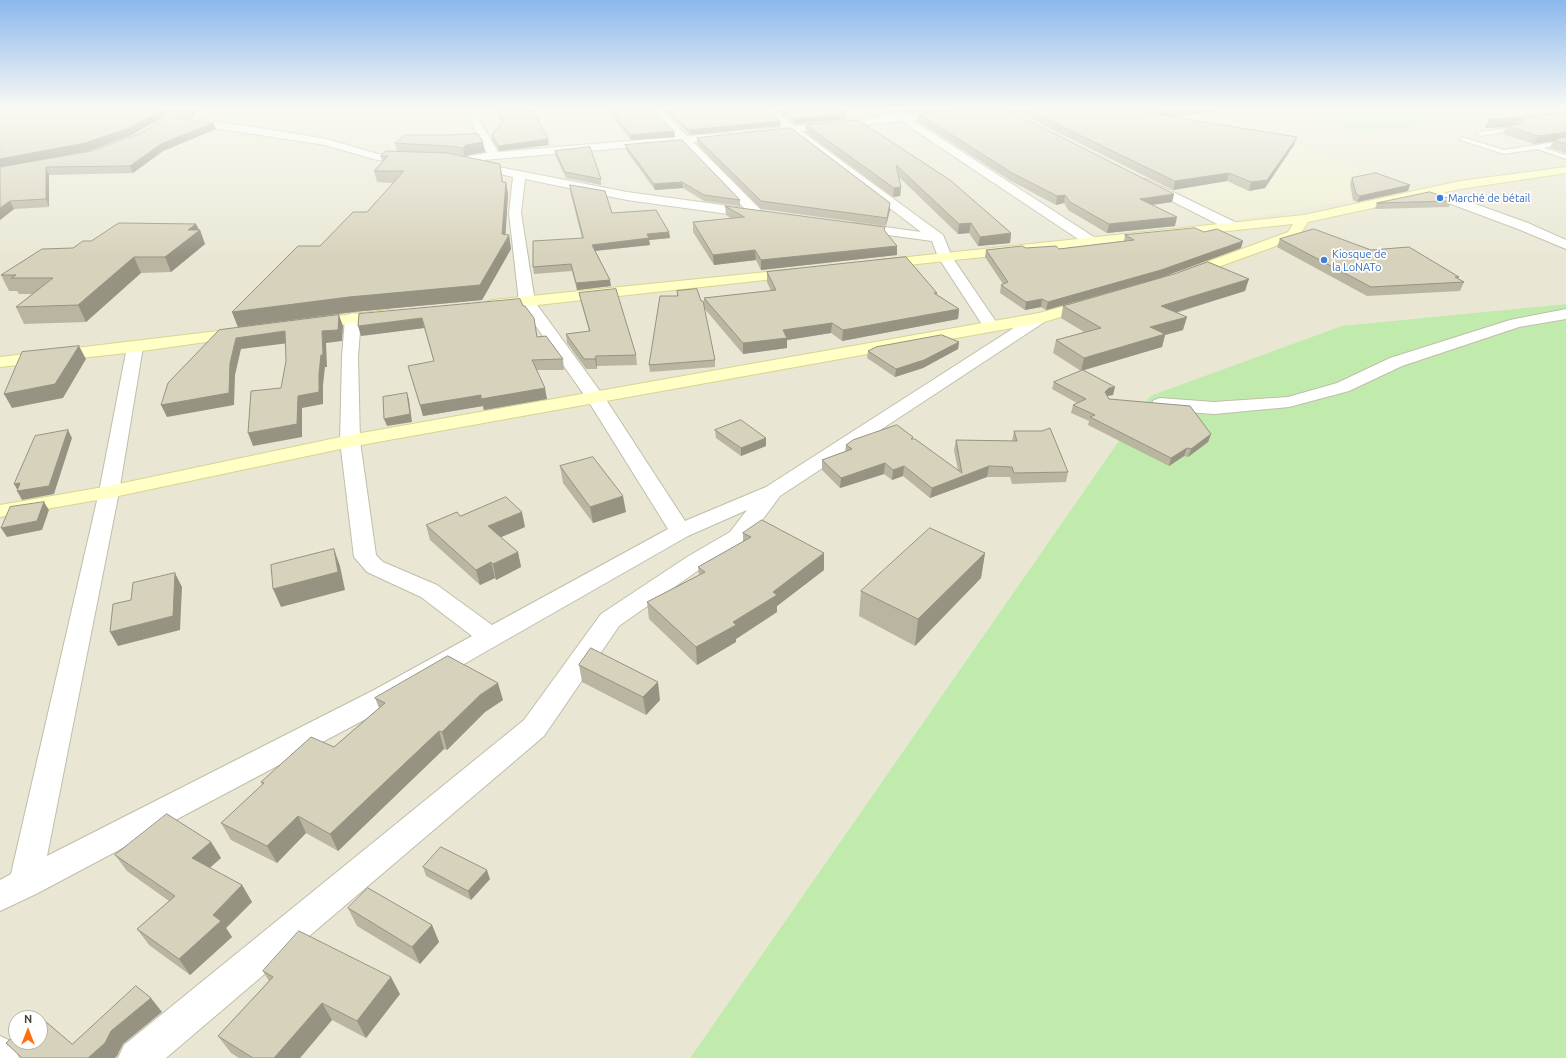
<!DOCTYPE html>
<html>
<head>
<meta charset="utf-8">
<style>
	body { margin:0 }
	#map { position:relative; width:1566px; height:1058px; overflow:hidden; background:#f4f3e6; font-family:Ubuntu,sans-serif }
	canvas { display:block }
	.north { position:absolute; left:8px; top:1010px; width:40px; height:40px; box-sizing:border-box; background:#fff; border:1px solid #b6b5ae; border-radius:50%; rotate:0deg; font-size:11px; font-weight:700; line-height:16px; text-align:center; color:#484535 }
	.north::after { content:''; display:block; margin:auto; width:14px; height:18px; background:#ff6e13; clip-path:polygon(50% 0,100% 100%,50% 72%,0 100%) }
</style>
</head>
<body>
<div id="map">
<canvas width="1566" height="1058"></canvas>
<div class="north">N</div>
</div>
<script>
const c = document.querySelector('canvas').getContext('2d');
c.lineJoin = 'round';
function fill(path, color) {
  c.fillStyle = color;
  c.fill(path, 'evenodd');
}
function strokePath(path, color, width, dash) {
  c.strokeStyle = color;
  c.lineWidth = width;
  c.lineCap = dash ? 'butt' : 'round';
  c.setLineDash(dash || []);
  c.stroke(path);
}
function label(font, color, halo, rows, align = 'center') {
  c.font = font + ' Ubuntu,sans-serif';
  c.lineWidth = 3.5;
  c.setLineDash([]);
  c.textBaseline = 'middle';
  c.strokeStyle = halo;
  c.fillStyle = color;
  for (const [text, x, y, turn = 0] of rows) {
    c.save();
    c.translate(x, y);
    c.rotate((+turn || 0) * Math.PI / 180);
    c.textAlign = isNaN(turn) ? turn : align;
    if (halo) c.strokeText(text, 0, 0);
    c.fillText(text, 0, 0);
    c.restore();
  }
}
fill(new Path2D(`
	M0 109H1566V304L1529 308 1150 396 690 1058H0ZM16 1018H40V1042H16Z`), '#e9e7d4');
fill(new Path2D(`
	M1011 109H1204L1415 189 1237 220 1230 218Z`), '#eeedcf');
fill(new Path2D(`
	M1298 109H1484L1512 118 1355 132Z
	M1566 304V1058H690L1150 396 1342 326Z`), '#c0ebad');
const lane = new Path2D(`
	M1517 127 1520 129 1519 130 1480 136 1477 134 1480 132Z
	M1462 137 1504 150 1562 141 1565 143 1564 144 1544 148 1566 155V159L1537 149 1504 154 1460 140 1459 139Z`);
const street = new Path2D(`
	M471 109H481V123L498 152 676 137 650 109H660L687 136 727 133 732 136 727 139 693 142 762 211 763 214 762 217 757 218 627 200 525 179 521 213 535 302 605 398 685 521 766 487 1034 315 1040 313 1046 315 1048 318 1046 321 780 496 746 542 703 567 619 626 544 736 166 1058H118L124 1045 524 720 601 614 687 557 730 532 747 510 688 536 394 704 36 894 0 911V880L11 874 99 492 127 347 129 343 135 342 141 343 143 347 119 492 47 856 374 690 472 636 421 597 367 572 354 557 340 441 342 357 345 318 347 315 353 313 359 315 361 318 358 357 360 441 376 555 383 562 437 585 492 625 668 529 587 399 519 302 509 213 513 177 469 167 467 165 469 163 473 162 627 192 744 208 682 143 472 161 468 160 466 158 468 156 487 153 471 123Z
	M763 109H774L794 126 894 115V112L898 111 905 114 958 109H992L987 112 913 120 1094 237 1096 240 1094 243H1084L901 121 801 131 943 235 952 257 999 326 997 329 991 331 985 329 938 257 932 241 851 230 849 227 851 224 856 223 921 232 790 132 757 134 756 132 757 130 783 127Z
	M185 118 255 127 327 139 378 154 411 156 417 159 411 162 377 160 325 145 181 123 180 121 181 119Z
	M1146 179 1239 224 1241 227 1239 230H1229L1142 186 1140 183 1142 180Z
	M1431 188 1528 223 1566 240V249L1518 229 1427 195 1425 192 1427 189Z
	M1566 309V319L1519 327 1402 366 1349 391 1289 407 1214 414 1160 410 1154 408 1151 404 1154 400 1160 398 1214 402 1288 397 1337 383 1390 358 1510 320Z
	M0 1036 13 1042 19 1058H0Z`);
const secondary = new Path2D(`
	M1566 167V173L1460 189 1308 222 1298 238 1185 279 1180 278 1178 275 1180 272 1288 232 1293 224 880 268 875 267 873 264 875 261 880 260 1304 215 1460 181Z
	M796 269 801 270 803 273 801 276 492 310 487 308 484 305 487 302 492 300Z
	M1091 299 1096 301 1099 304 1096 307 1040 323 350 447 109 498 0 517V505L109 486 350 435 1039 313Z
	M388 310 394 312 396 315 394 318 311 329 305 327 303 324 305 321 311 319Z
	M243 328 249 330 251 333 249 336 135 352 0 367V357Z`);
strokePath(lane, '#c0bea8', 2);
strokePath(street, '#c0bea8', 2);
strokePath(secondary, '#d7d593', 2);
strokePath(new Path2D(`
	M151 123 164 120`), '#c3be99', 1.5, [1, 1]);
fill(lane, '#fff');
fill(street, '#fff');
fill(secondary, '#ffffc6');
fill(new Path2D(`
	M0 109H198L193 118 167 115 132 135 88 151 0 167Z
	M496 109H532L548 139 549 145 499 151 492 140V135L502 122Z
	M606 109H652L674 131 675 137 631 140Z
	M662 109H767L780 126 690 135Z
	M776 109H838L845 119 795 124Z
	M901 109H946L907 113Z
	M1011 109H1211L1210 112 1172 117 1294 145 1265 188 1249 191 1227 181 1173 190Z
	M1555 109H1566V112Z
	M1566 113V153L1550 148 1553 141 1534 144 1503 134 1506 127 1485 128 1489 120Z
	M919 114 1174 194 1172 202 1152 205 1175 226 1107 233 1068 210 1064 203 1056 205 1011 181 918 121Z
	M858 120 1011 233 1010 243 978 246 969 233 958 234 899 177 901 187 900 196 893 197 806 133V125Z
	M213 123 216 129 163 151 133 173 49 175V207L14 209 0 220V167L91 151Z
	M697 138 890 210 886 226 761 209 697 144Z
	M483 142 485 152 468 155 466 157 500 164 503 182H506L508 194 505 235H509L511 249 482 300 353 312 238 327 232 312 320 246 367 212 393 183 377 182 374 171 382 162 381 156 397 151 395 143Z
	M625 145 740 200V206L704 201 683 188 655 190 626 150Z
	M555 151 601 179V185L566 178 556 157Z
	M1352 178 1408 191 1357 202 1353 200 1350 184Z
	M570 185 612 213 669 232 670 238 649 240 650 245 595 251 611 286 577 290 572 271 534 274 533 267 582 238 570 191Z
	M1451 201 1449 207 1375 209 1377 203Z
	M725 206 885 231 897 246V255L761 270 756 260 714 265 693 232V222L732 219 726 215Z
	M196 224 199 230H200L205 244 171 272 141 273 86 322 24 324 16 307 32 294H19L17 291H9L1 275 91 241Z
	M1204 232 1241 248 1160 278 1046 310 1041 307 1025 310 1000 293 1001 285 1003 284 985 257 986 250 1026 248 1059 249 1124 241 1125 235Z
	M1280 239 1371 250 1459 277 1458 279 1464 282 1460 291 1367 296 1277 247Z
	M767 272 937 293V295L959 309 958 319 842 341 831 333 787 340V348L743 354 704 308 715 360V367L650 372 649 365 677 296V291L701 301 704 307V298L771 291 767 282Z
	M1245 291 1176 313 1183 330 1165 335 1162 347 1083 370 1113 395 1107 396 1109 399 1211 434 1208 442 1188 457 1184 456 1169 466 1088 425 1089 421 1071 413 1073 405 1077 403 1052 389 1054 382 1081 371 1053 353 1056 340 1084 332 1061 318 1063 306Z
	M579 293 636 355 637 365 597 366V369H586L567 343 566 334 589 331 581 302Z
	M523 306 537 337 563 359 564 370H537L547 399 484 410 483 406 423 416 408 366 434 362 424 328 361 336Z
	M959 342 958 349 923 368 895 377 867 358 868 351Z
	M715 430 766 446 741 456 716 438Z
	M1014 431 1068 472 1066 482 1012 484 1010 477H987L930 498 903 476 892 480 884 474 840 488 822 470V460L845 452 846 445 913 437V439L958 470 954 450 956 440 1012 441Z
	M560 466 626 512 593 523 563 483Z
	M460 516 525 527 501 537 518 552 521 567 496 580 495 578 480 585 430 540 426 525Z
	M743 533 824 553V570L777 606V612L736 639V642L697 665 649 619 647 602 699 575 698 567 743 542Z
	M985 553 981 578 915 646 859 616 861 591Z
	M579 665 660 700 646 715 582 682Z
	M375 698 503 700 485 712 447 750 444 749 338 851 306 833 277 863 231 840 221 823 262 785 261 782 334 747 379 708Z
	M211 842 221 858 210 868 242 885 252 902 226 928 232 937 190 975 149 945 137 929 169 901 127 871 115 855Z
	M423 867 490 879 471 900 426 876Z
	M348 908 432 925 439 942 420 964 357 926Z
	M263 971 400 994 366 1038 332 1020 300 1058H239L231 1053 218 1036 269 981Z`), '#b9b5a1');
fill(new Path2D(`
	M163 109H165L167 115 132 135 88 151 0 167V159Z
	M192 109H198L193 118 191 111Z
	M908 109H946L907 113Z
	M1183 109H1211L1210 112 1146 120 1148 113Z
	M846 114 845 119 795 124 796 119Z
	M1521 118 1518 126H1507L1506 127 1485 128 1489 120Z
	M780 121V126L690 135 689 130Z
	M213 123 216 129 163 151 133 173 130 166 161 144Z
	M674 131 675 137 631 140V135Z
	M1566 132V133L1563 140H1554L1553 141 1534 144 1538 136Z
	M1297 137 1294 145 1265 188 1249 191 1251 182Z
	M548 139 549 145 499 151 498 146Z
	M483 142 485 152 468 155 465 158 463 148 466 145Z
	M500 164 502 176 504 194 502 182Z
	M46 167 49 175V207L46 199Z
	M1229 173 1227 181 1173 190 1175 181Z
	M506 182 508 194 505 243 509 235 511 249 482 300 353 312 238 327 232 312 502 234Z
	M682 182 683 188 655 190 654 184Z
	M1410 185 1408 191 1357 202 1360 196Z
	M901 187 900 196 893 197 894 188Z
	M1174 194 1172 202 1138 207 1140 199Z
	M1065 195 1064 203 1056 205 1057 196Z
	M10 201 14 209 0 220V208Z
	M890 203V210L886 226 887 218Z
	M1177 217 1175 226 1107 233 1109 224Z
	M971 223 969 233 958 234 959 224Z
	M196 224 199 230H200L205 244 171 272 165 257 188 230Z
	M669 232 670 238 649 240 650 245 593 251 592 245 647 234Z
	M1011 233 1010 243 978 246 980 237Z
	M1243 241 1241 248 1160 278 1046 310 1048 302Z
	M897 246V255L761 270V260Z
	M755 250 756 260 714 265 713 255Z
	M134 257 141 273 86 322 78 305Z
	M1249 279 1245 291 1157 318 1161 306Z
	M610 280 611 286 577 290 576 283Z
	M1042 299 1041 307 1025 310 1026 302Z
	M959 309 958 319 842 341 843 330Z
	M339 315 343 326 342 341 326 343 327 367H325L323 385V404L302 408V437L253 446 248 433 298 396 319 373 322 331Z
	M1187 317 1183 330 1165 335 1162 347 1081 371 1084 358 1150 327Z
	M422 318 424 328 361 336 358 326Z
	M832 323 831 333 787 340V348L743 354V343L783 330Z
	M285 331 289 343 241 349 235 375 234 405 167 417 161 405 230 363 236 338Z
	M959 342 958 349 923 368 895 377 896 369Z
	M79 346 86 359 63 398 12 408 4 394Z
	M596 356 597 366V369L595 359Z
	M1115 387 1113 395 1107 396 1105 392 1109 388Z
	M545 388 547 399 484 410 483 406 423 416 420 405 481 395Z
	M407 393 409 400 412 422 387 426 384 419Z
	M68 430 72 438 54 494 22 500 17 491H18L14 484Z
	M1211 434 1208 442 1188 457 1191 449Z
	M766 438V446L741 456V448Z
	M1187 448 1184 456 1169 466 1171 458Z
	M885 463 884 474 840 488 841 478Z
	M904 466 903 476 892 480 893 470Z
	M989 466 987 477 930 498 932 488Z
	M623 496 626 512 593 523 590 507Z
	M44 502 49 510 42 530 7 537 1 528Z
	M522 512 525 527 492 541 488 526Z
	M334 549 340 566 345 590 281 607 273 589Z
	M518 552 521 567 496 580 493 564Z
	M824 553V570L777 606V612L736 639V642L697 665 696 647 733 622Z
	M985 553 981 578 915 646 918 619Z
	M491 562 495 578 480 585 476 570Z
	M175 573 182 587 180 630 118 646 110 632Z
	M658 682 660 700 646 715 643 697Z
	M498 683 503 700 485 712 447 750 442 732 480 695Z
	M439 731 444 749 338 851 330 834Z
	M298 816 306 833 277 863 267 846Z
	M211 842 221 858 202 874 192 858Z
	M487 870 490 879 471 900 468 891Z
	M242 885 252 902 226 928 232 937 190 975 179 959 213 915Z
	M432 925 439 942 420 964 412 947Z
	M391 977 400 994 366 1038 357 1021Z
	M151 998 162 1012 123 1044 117 1056 115 1058H88L111 1031Z
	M322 1003 332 1020 300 1058H274Z`), '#969383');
const building = new Path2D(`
	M0 109H163L130 128 85 143 0 159Z
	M173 109H192L191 111Z
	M498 109H532L548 139 498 146 492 135 503 121Z
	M610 109H652L674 131 631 135Z
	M667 109H767L780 121 689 130Z
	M783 109H838L846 114 796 119Z
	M965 109H1006L1174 194 1140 199 1177 217 1109 224 1070 202 1065 195 1057 196 1012 173 919 114Z
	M1026 109H1183L1148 113 1297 137 1267 180 1251 182 1229 173 1175 181Z
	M1566 113V132L1538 136 1507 126 1524 123 1525 121 1521 118 1489 120Z
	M168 117 213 123 161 144 130 166 46 167V199L10 201 0 208V167L91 151 139 134Z
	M858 120 950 180 1011 233 980 237 971 223 959 224 896 165 901 187 894 188 806 125Z
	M791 128 890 203 887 218 761 201 697 138Z
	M478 134 483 142 466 145 463 148 448 146 395 143 405 135H446Z
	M1566 137V144L1554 140Z
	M682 140 740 200 704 195 682 182 654 184 625 145Z
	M590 147 601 179 565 172 555 151Z
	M386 151 447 153 500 164 502 182H506L502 234 509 235 480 285 349 297 232 312 298 246H320L353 212H367L404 171H374L388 156H381Z
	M1376 173 1410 185 1360 196 1356 194 1352 178Z
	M570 185 605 191 612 213 656 210 669 232 647 234 649 238 592 245 610 280 576 283 571 264 533 267V241L583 238Z
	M1430 192 1451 199V201L1377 203Z
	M725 206 885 227 884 230 897 246 761 260 755 250 713 255 693 222 744 217Z
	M119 223 196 224 188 230H200L165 257H134L78 305 16 307 53 278H11L16 275H1L42 249 73 248 83 241H91Z
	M1195 228 1204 232 1217 229 1243 241 1161 270 1048 302 1042 299 1026 302 1001 285 1008 282 986 250 1022 246 1026 248 1056 246 1059 249 1134 240 1125 235Z
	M1314 229 1371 250 1409 247 1459 277H1455L1464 282 1371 287 1280 239Z
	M906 257 937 293H934L959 309 843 330 832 323 783 330 787 338 743 343 704 298 776 290 767 272Z
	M1208 262 1249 279 1161 306 1187 317 1150 327 1165 334 1084 358 1056 340 1101 328 1063 306 1174 274Z
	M616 289 636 355 596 356 595 359H584L566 334 590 331 579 293Z
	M697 289 701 301H703L715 360 649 365 660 296H678L677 291Z
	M520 299 523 306H525L534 318 537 337 546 336 563 359 532 360 545 388 481 399V395L420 405 408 366 434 361 422 318 358 326 359 314Z
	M339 315 338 330 322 331 323 355H321L319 373V392L298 396 297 424 248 433 251 391 281 388 286 361 285 331 236 338 230 363 229 393 161 405 168 383 219 330Z
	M942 335 959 342 924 360 896 369 868 351 876 347Z
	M79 346 55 384 4 394 22 352Z
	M1083 370 1115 387 1109 388 1105 392 1109 399 1190 406 1211 434 1191 449 1187 448 1171 458 1090 417 1095 415 1073 405 1086 399 1054 382Z
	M407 393 410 414 384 419 383 397Z
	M741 420 766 438 741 448 715 430Z
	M897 425 913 437 911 439H915L962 473 956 440 1017 441 1014 431H1042L1050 428 1068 472 1014 473 1012 467 989 466 932 488 904 466 893 470 885 463 841 478 822 460 852 449 846 445 853 440Z
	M68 430 49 486 17 491 20 483 14 484 35 436Z
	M593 457 623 496 590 507 560 466Z
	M506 497 522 512 488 526 518 552 493 564 491 562 476 570 426 525 457 512 460 516Z
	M44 502 37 521 1 528 10 507Z
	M762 520 824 553 773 592 777 595 733 622 736 625 696 647 647 602 705 572 698 567 751 537 743 533Z
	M930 528 985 553 918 619 861 591Z
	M334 549 338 572 273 589 271 565Z
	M175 573 173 616 110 632 113 604 131 600 133 583Z
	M591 648 658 682 643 697 579 665Z
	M448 656 498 683 480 695 442 732 439 731 330 834 298 816 267 846 221 823 264 783 261 782 311 737 334 747 385 703 375 698Z
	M167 814 211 842 192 858 242 885 213 915 221 921 179 959 137 929 175 896 115 855Z
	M441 847 487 870 468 891 423 867Z
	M368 888 432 925 412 947 348 908Z
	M299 931 391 977 357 1021 322 1003 274 1058H253L218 1036 273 977 263 971Z
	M136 986 151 998 111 1031 105 1043 88 1058H22L6 1043 16 1034V1042H40V1018H35L38 1015 72 1044Z`);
fill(building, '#d7d2bb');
strokePath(building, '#969383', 1);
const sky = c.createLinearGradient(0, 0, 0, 257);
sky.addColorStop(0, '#8bb8ed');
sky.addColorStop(0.42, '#fafaf4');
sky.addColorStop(1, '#fafaf400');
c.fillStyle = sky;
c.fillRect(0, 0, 1566, 257);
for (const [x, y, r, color] of [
	[1440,198,4,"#3f7fe0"],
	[1324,260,4,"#3f7fe0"]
]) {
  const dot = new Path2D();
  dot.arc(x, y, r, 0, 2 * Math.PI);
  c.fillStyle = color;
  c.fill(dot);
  strokePath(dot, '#fff', 1.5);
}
label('11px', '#366cbe', '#fff', [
	["Marché de bétail",1448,198],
	["Kiosque de",1332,254],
	["la LoNATo",1332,267]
], 'left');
</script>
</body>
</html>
